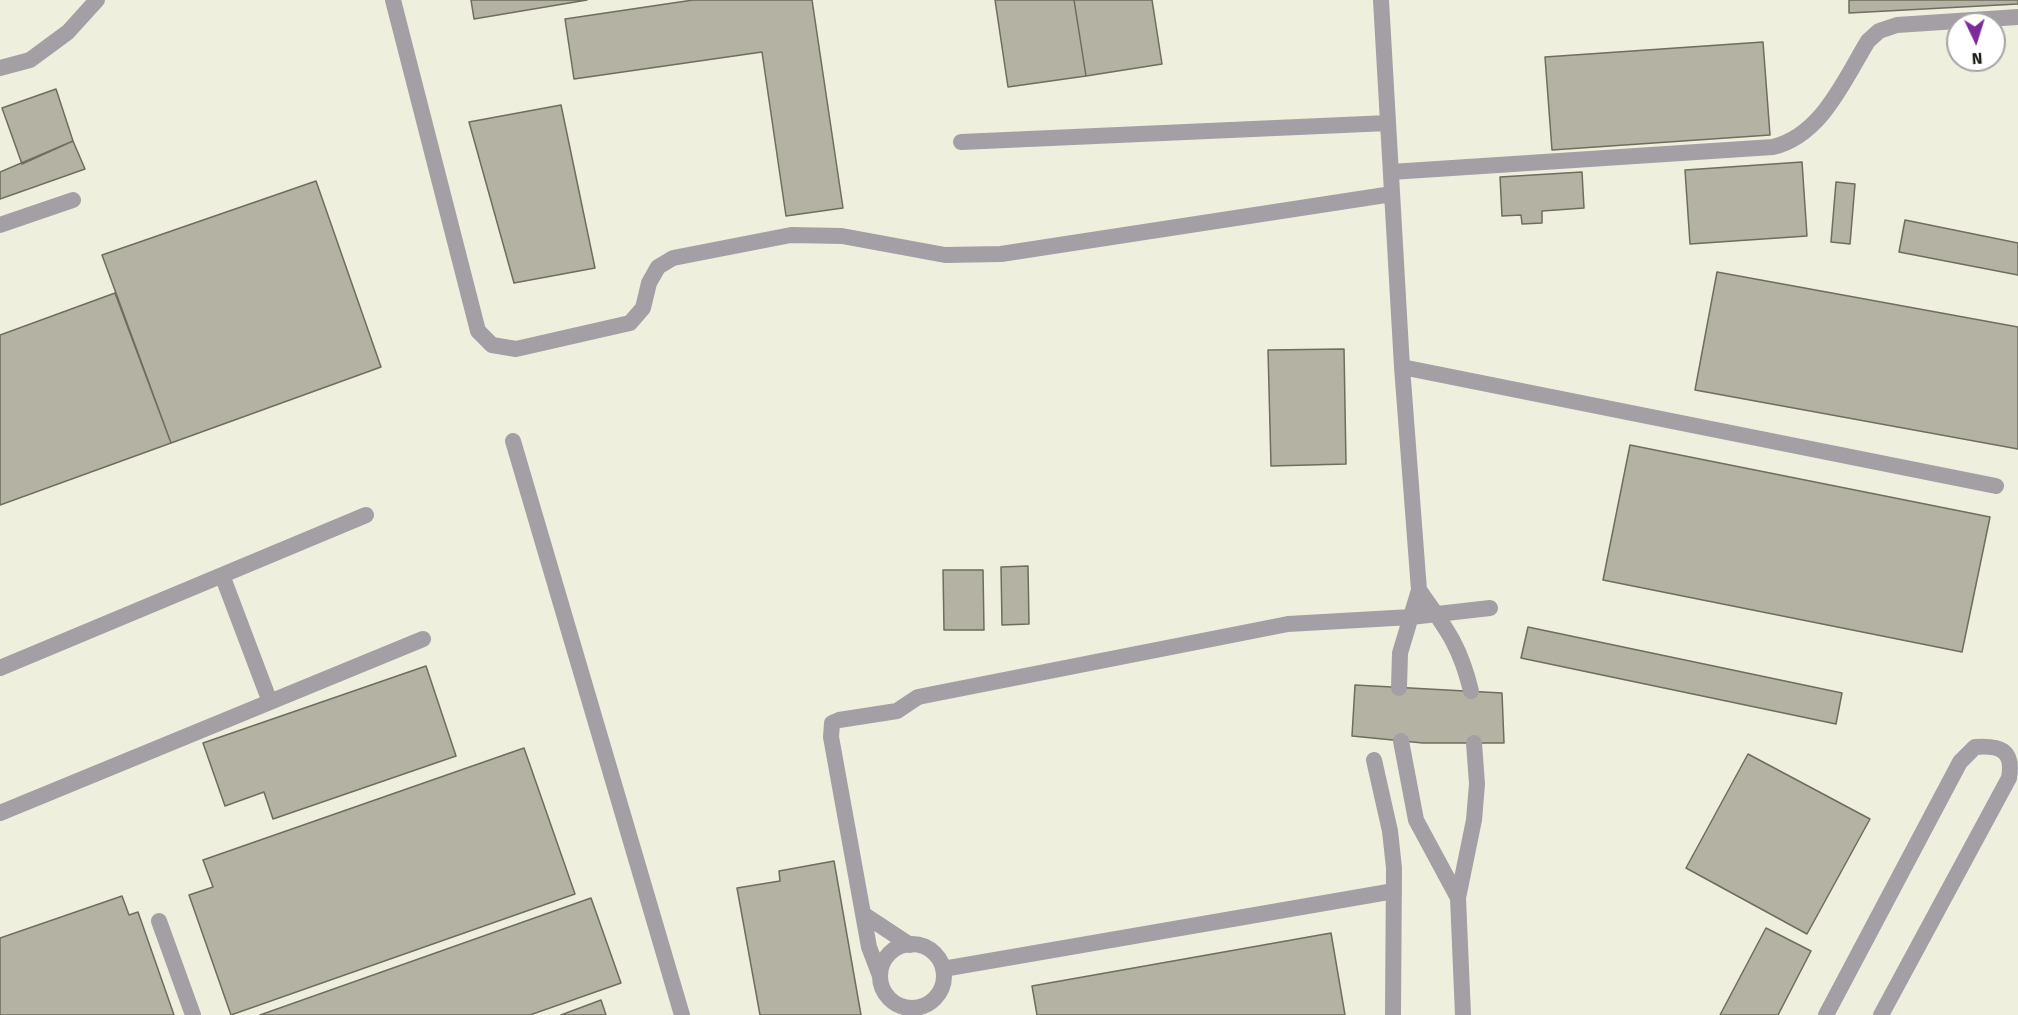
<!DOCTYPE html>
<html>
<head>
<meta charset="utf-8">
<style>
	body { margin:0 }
	#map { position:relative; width:2018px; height:1015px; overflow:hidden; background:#efefde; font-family:"Fira Sans",sans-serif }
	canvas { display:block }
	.north { position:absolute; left:1946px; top:12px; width:60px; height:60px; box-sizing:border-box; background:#fff; border:2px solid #a4a4a2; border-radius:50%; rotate:176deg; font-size:16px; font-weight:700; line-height:24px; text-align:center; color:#1c1c16 }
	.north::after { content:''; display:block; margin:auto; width:21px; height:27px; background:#7c2999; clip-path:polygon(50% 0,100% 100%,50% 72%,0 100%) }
</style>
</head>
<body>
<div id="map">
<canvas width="2018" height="1015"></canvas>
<div class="north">N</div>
</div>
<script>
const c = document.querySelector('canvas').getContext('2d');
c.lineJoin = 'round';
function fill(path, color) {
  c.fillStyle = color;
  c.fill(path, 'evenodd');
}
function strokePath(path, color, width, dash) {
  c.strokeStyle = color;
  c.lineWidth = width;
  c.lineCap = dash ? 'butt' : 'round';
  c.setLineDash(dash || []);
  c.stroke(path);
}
const building = new Path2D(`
	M471 0H587L474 19Z
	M693 0H812L843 208 786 216 762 52 574 79 565 19Z
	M995 0H1074L1086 76 1008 87Z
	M1074 0H1152L1162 64 1086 76Z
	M1849 0H2018V4L1849 13Z
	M1763 42 1770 135 1552 150 1545 57Z
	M56 89 73 141 22 164 2 108Z
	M561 105 595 268 514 283 469 122Z
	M73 141 85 169 0 199V172Z
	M1802 162 1807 236 1690 244 1685 170Z
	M1582 172 1584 208 1542 211V223L1522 224 1521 215 1502 216 1500 177Z
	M316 181 381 367 171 443 102 255Z
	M1836 182 1855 184 1850 244 1831 242Z
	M1905 220 2018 243V275L1899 252Z
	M1717 272 2018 327V449L1695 390Z
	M115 293 171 443 0 505V335Z
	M1344 349 1346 464 1271 466 1268 350Z
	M1630 445 1990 517 1962 652 1603 580Z
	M1028 566 1029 624 1002 625 1001 567Z
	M943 570H983L984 630H944Z
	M1528 627 1842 693 1836 724 1521 658Z
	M426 666 456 756 273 819 264 792 225 806 203 743Z
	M1355 685 1502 693 1504 743H1423L1352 736Z
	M524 748 575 894 231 1015 189 895 213 887 203 860Z
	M1748 754 1870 819 1807 934 1686 868Z
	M834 861 861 1015H760L737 888 780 881 779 871Z
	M122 896 129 915 138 912 174 1015H0V938Z
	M591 898 621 983 530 1015H260Z
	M1766 928 1811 951 1778 1015H1720Z
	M1331 933 1345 1015H1037L1032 986Z
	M601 1000 606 1015H561Z`);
fill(building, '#b4b3a3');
strokePath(building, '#6e6d5e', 1.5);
strokePath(new Path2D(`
	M393 0 478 331 492 345 516 349 630 323 643 308 649 283 658 267 673 258 791 235 842 236 945 255 1001 254 1392 194
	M1381 0 1402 367 1419 590 1400 653 1399 688
	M0 68 30 60 68 32 97 0
	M961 142 1388 123
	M1391 172 1773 147C1822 135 1844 80 1868 41L1879 31 1897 25 2018 17
	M0 225 73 200
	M1402 367 1996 486
	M513 441 682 1015
	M222 575 270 702
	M1419 590C1446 628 1460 645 1471 691
	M0 668 366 515
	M1401 741 1416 820 1458 898
	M1374 760 1390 831 1394 868 1393 1015
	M0 813 423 639
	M863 914 910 945
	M159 921 193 1015
	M880 976a32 32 0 1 1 64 0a32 32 0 1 1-64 0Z
	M943 969 1394 891
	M880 976 869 947 831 737 832 723 839 720 897 711 918 697 933 694 1288 624 1411 617 1490 608
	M1463 1015 1458 898 1474 820 1477 784 1474 743
	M1826 1015 1960 762 1975 747C2000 745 2014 750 2009 778L1881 1015`), '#a39fa5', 16);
</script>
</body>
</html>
